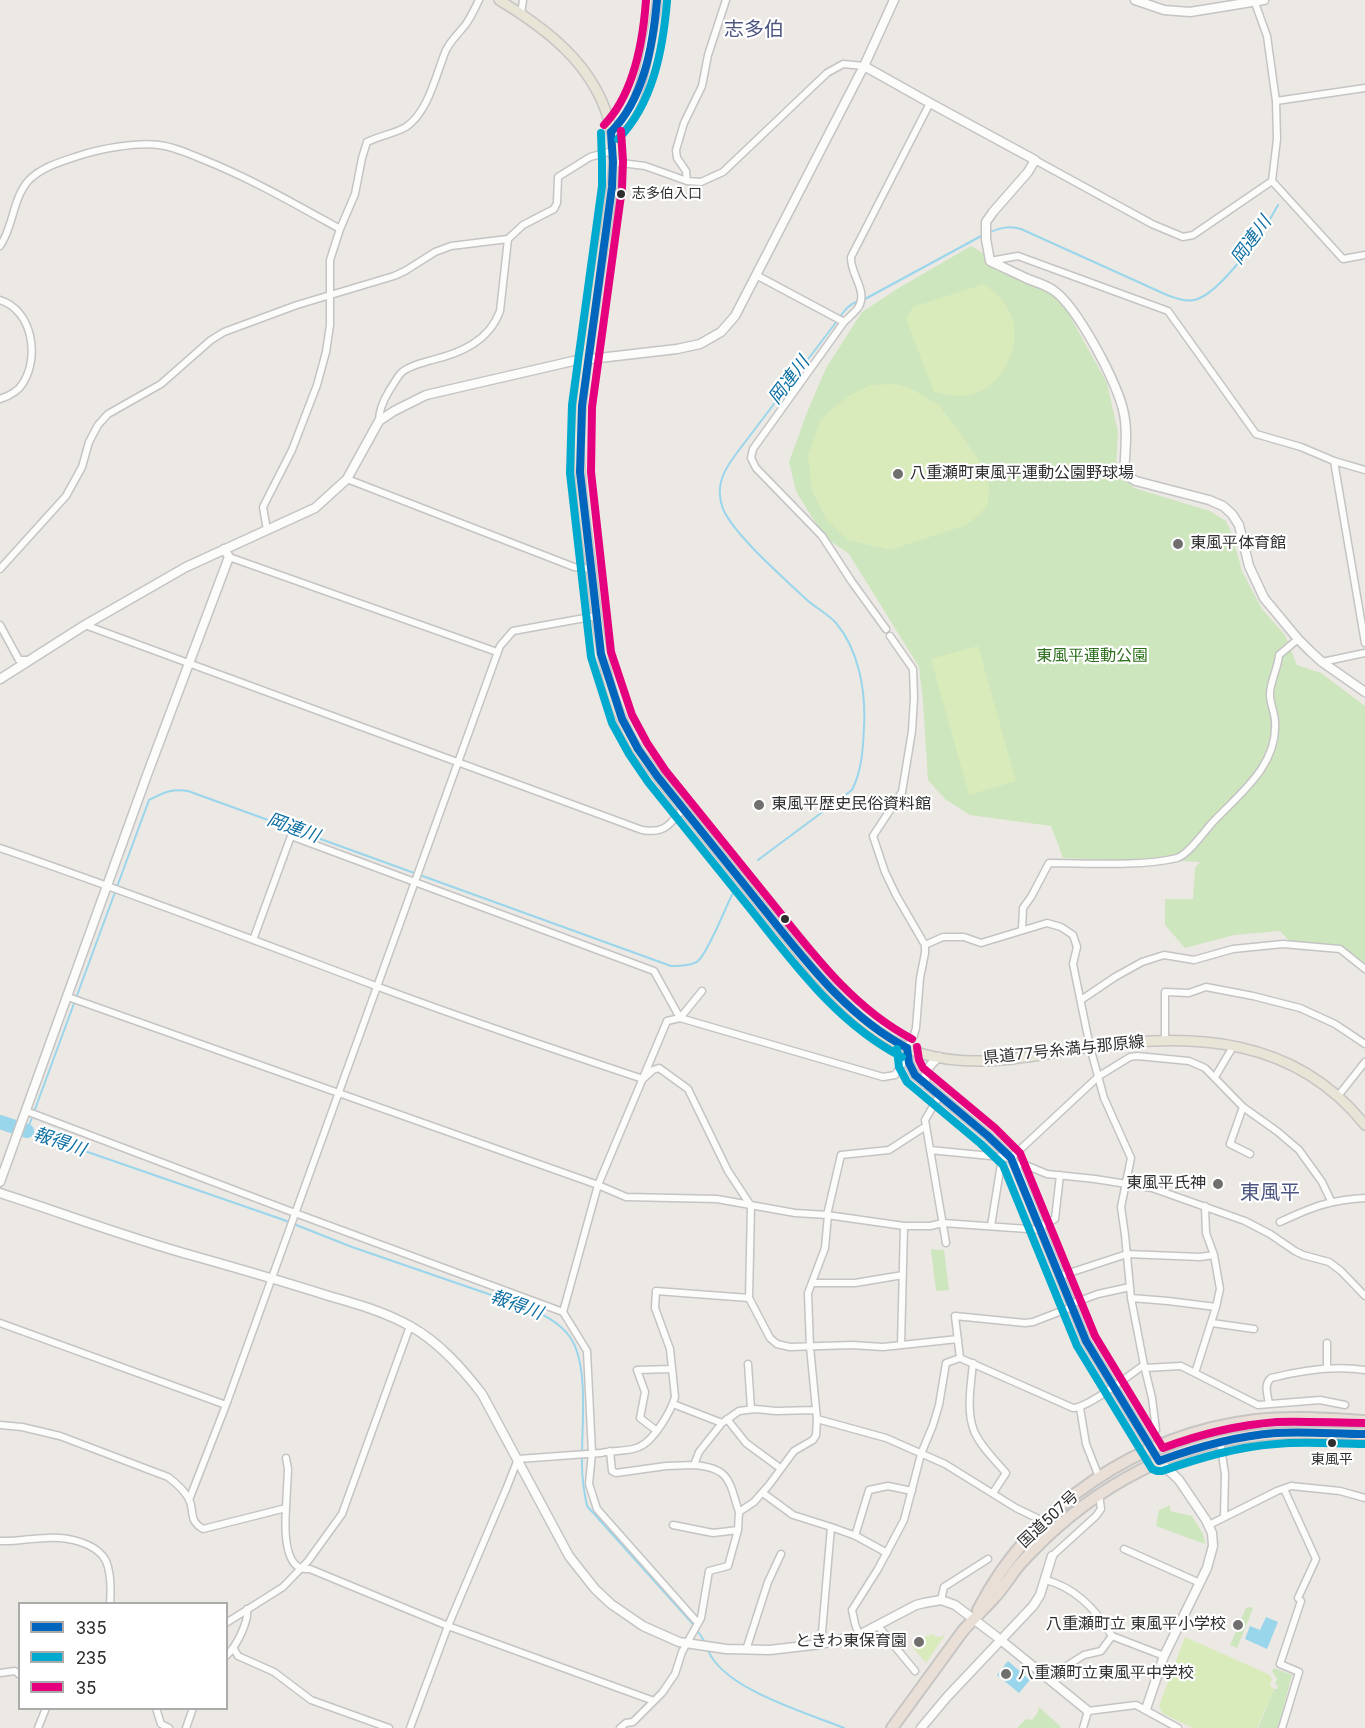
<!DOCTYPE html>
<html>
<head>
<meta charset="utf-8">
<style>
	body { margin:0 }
	#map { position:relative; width:1365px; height:1728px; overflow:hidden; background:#ece8e4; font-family:Roboto,sans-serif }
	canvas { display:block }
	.legend { position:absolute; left:18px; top:1602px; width:210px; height:108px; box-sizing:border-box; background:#fff; border:2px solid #ababab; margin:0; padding:8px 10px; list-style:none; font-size:18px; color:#2e2e2e }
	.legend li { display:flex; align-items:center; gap:12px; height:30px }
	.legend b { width:30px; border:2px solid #ababab }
</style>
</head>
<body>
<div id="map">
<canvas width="1365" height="1728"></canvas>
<ul class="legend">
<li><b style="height:8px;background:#0065bd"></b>335</li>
<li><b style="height:8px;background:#00a9ce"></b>235</li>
<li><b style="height:8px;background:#e5007d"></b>35</li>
</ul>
</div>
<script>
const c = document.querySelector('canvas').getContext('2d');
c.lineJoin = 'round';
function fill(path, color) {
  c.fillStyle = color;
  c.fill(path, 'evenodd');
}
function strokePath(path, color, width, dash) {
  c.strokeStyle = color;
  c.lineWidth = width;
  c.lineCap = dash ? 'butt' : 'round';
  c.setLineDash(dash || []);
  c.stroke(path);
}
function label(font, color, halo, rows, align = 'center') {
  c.font = font + ' Roboto,"Noto Sans JP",sans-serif';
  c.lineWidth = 4.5;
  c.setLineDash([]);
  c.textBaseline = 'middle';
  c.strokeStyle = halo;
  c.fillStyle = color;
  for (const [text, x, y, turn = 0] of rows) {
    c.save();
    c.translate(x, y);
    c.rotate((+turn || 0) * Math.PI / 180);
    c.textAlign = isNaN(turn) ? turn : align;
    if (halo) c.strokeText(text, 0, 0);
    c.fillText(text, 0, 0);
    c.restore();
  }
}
fill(new Path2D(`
	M971 246 1061 300 1107 383 1118 432 1116 470 1134 488 1210 511 1226 521 1231 532 1242 571 1262 609 1285 635 1297 665 1321 673 1365 706V963L1337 947 1294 946 1280 931 1234 935 1185 948 1165 925V899H1193L1195 868 1200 862 1165 860 1134 861 1063 858 1051 826 970 815 945 799 928 780 923 702 919 667 849 554 829 540 811 516 796 491 789 462 806 415 826 368 862 312 897 289Z
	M931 1249 944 1250 949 1290 936 1291Z
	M1170 1505V1511L1192 1516 1203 1534 1205 1544 1156 1526 1159 1510Z
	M1250 1607 1253 1608 1237 1648 1230 1645 1246 1608Z
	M1274 1668 1292 1675 1278 1728H1258L1274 1689H1277L1278 1686 1275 1684 1277 1679 1272 1671Z
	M1039 1707 1061 1727 1060 1728H1017L1026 1719 1032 1720 1038 1712V1710Z`), '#cee6be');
fill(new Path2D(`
	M984 284C995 292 1006 302 1011 315 1023 343 1004 384 976 393 962 398 948 395 934 392L906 319 913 307Z
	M896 384 910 388 939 405 963 437 983 467 988 481 989 496 987 506 979 515 966 525 890 550 848 540 827 520 812 491 808 455 821 419 847 397 871 385Z
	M978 646 1016 781 969 795 931 659Z
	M933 1634C937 1639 940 1637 945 1635L926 1663 911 1645 916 1644V1641Z
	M1185 1637 1268 1674 1272 1679 1270 1685 1274 1689 1257 1728H1193L1162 1713 1159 1706Z`), '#d9eabb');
fill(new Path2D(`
	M1266 1617 1278 1622 1267 1649 1245 1639 1250 1626 1260 1630Z
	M1008 1661 1030 1680 1019 1693 997 1675Z`), '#99d6ec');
strokePath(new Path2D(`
	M988 233C1000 228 1009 225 1021 229L1167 295C1175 298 1185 302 1194 300 1220 295 1266 228 1278 205
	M758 860 852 790C862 770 863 749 864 727 866 692 859 650 836 623 828 614 816 608 807 600 785 579 735 536 723 509 720 501 719 490 721 482 723 472 730 462 736 454L834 325C843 312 849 302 865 299L983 235
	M705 1642 692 1623 587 1506C584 1492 582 1479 582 1465 581 1430 590 1366 570 1337 560 1323 544 1315 529 1308L352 1247 281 1219 27 1131 149 800C163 793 172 788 188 791L671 966C679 966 692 966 698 961 709 951 725 908 733 893
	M708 1650C723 1689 807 1713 844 1728`), '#99d6ec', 2);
strokePath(new Path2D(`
	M0 1122 27 1131`), '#99d6ec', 14);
const street = new Path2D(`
	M1254 0 1267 36 1276 101 1277 139 1272 181 1343 259 1365 255
	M521 14 523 0
	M1276 101 1365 88
	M1035 160 1152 224 1183 237 1193 235 1272 181
	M613 162 645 166 687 181 701 182 723 172 827 73 843 64 864 66
	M687 181 686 171 677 158 676 150 684 123 702 86 708 55 726 0
	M0 246C14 226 12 199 29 180 42 167 60 162 78 156 99 149 136 142 159 145 174 147 188 153 202 159 250 178 295 204 340 229
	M990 261 1018 256 1168 311 1256 434 1301 447 1334 461 1365 470
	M756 275 844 322
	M0 300C32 310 40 356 23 383 18 392 9 396 0 399
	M379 421C379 410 383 401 389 391 393 385 397 377 402 372 411 365 422 363 432 360 461 353 489 341 500 311L508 239
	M1334 461 1365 643
	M347 479 574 567 591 569
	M267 530 263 507 292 450 317 385 326 352 330 325V260L340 229 355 194 362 158 367 142C379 136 396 133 406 127 429 111 436 74 446 50 451 40 459 33 466 24 471 17 475 8 479 0
	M229 557 497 652
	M0 569 66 496 82 467 89 442 98 425 108 414 161 384 211 340 224 332 297 305 394 276 405 271 435 252 451 246 508 239 523 225 554 209 557 203 558 177 590 157 612 151
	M0 625 19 660H30
	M85 625 642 830C665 834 670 824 683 809
	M886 629 852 582 822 536 756 468 751 458 753 449 844 322C848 318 854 313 858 308 869 291 850 275 851 257L930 103
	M890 636 913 669 914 698 912 731 902 792 873 836 885 872 896 895 925 945V953L920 978 916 1028 914 1035 907 1048
	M1322 662 1365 653
	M0 848C126 891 251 939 376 986 464 1019 553 1049 643 1079
	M1022 930 1023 908 1031 897 1049 863C1087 863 1140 867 1177 858 1188 855 1204 832 1212 823 1239 794 1278 766 1275 722 1275 713 1270 704 1270 695 1269 685 1278 668 1279 655L1298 639
	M253 940 291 836 654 971 680 1018 883 1077 895 1075 908 1055
	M925 945 943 937H964L981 943 1047 923 1061 927 1073 935 1077 947 1073 964 1090 1047 1104 1098 1131 1158 1121 1207 1125 1235 1131 1298 1144 1365 1152 1398 1156 1430
	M68 997 598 1185 626 1197 717 1199 795 1213 828 1215 825 1248 808 1293 810 1347 817 1419 816 1435 813 1440 794 1451 769 1485 754 1502 739 1512 738 1530 728 1566 709 1571 701 1618 682 1652 675 1674 662 1693 633 1722 626 1723 620 1728
	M1081 1000 1115 977 1142 962 1164 955 1194 960 1233 949 1283 944 1340 949 1365 969
	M1165 1040V992L1189 993 1206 987 1253 996 1300 1008 1335 1024 1365 1044
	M1215 1077 1234 1045
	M643 1079 653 1070 659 1068 688 1089 728 1171 751 1206 749 1298 770 1338 777 1344 790 1347 852 1345 883 1347 958 1339
	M939 1096 925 1120 946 1243
	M1338 1096 1365 1062
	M1243 1107 1230 1144 1250 1154
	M26 1111 295 1213 563 1312 587 1351 592 1453 589 1484 597 1509 698 1623
	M926 1126 889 1150 841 1155 827 1215 904 1226H930L943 1223 1042 1230
	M930 1150 1011 1158 1099 1076 1130 1057 1137 1056 1189 1061 1205 1068 1243 1107 1278 1132 1299 1150 1322 1182 1331 1201
	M1015 1165 1023 1164 1047 1174 1095 1179 1152 1188 1245 1221 1270 1234 1295 1251 1303 1255 1329 1262 1341 1271 1365 1296
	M1280 1222C1312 1207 1329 1200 1365 1198
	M991 1226 1002 1158
	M1040 1227 1055 1219 1060 1175
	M1060 1276 1127 1254 1200 1257 1214 1255
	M812 1283H855L903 1275
	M1131 1298 1168 1301 1216 1307
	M1071 1304 1098 1294 1130 1287
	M563 1312 598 1185 667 1021 680 1018 702 991
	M0 1323 226 1405
	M1212 1323 1254 1329
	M901 1345 904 1226
	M960 1358 955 1316 1025 1323 1033 1322 1072 1307
	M973 1363C971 1384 966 1411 974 1431 981 1447 995 1460 1006 1473L993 1493
	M748 1364 751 1409
	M1145 1368 1181 1366 1258 1405 1320 1400 1345 1405
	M1327 1368V1343
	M1195 1373 1216 1307 1220 1289 1214 1255 1206 1233 1205 1206
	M673 1404 722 1423 739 1411 755 1409 776 1411 816 1410
	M1269 1404C1268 1395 1263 1385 1271 1378 1302 1370 1333 1365 1365 1370
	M1080 1408 1086 1444 1099 1477
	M727 1419 746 1443 780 1468
	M817 1419 886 1438 945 1464 1016 1508 1043 1521
	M722 1423 699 1452 694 1465C731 1468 729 1482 739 1512
	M0 1425 22 1427 60 1436 168 1477C176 1483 184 1490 189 1499 195 1512 188 1520 203 1529L286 1508C285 1523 283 1560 300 1568 302 1569 308 1569 310 1569L448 1626 654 1701
	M657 1431 640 1418 645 1392 637 1370 671 1369
	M1220 1441 1225 1474 1224 1517
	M610 1451 612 1471 616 1473 666 1466 694 1465
	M763 1493 793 1515 831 1527
	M189 1500 226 1405 500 646 513 631 596 616
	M286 1508 288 1469 286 1458
	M673 1525 713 1533 738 1530
	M1209 1525 1277 1491 1291 1486 1340 1491 1365 1498
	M855 1536 869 1490 888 1486 912 1491
	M0 1541C16 1542 31 1538 47 1538 67 1537 96 1542 106 1561 111 1573 111 1591 110 1604
	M1124 1549 1200 1583
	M1052 1556 1096 1516 1101 1509 1099 1494
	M1046 1580C1076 1588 1096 1609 1112 1636L1101 1651 1084 1655 1057 1672 1046 1676
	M941 1600 944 1587 988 1559
	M226 1623 283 1587 308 1561 342 1514 410 1326
	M878 1626 915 1671
	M859 1635 855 1624 852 1610 878 1569 904 1520 921 1454 933 1425 939 1405 946 1363 960 1358 1073 1408C1088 1408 1129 1375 1144 1365
	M1112 1636 1164 1656
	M821 1644 831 1527 856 1536 887 1553
	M234 1649 238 1656 274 1672 311 1700 389 1728
	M746 1650 768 1582 781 1554
	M226 1656C236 1647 249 1622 247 1609
	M0 1673 15 1671 20 1675
	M156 1708 161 1724 169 1728
	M38 1728 46 1708
	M186 1728 193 1708
	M410 1728 448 1626 507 1487 518 1459 601 1453C613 1450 628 1452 639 1447 654 1441 671 1411 675 1397L670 1349 655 1308 656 1291 749 1298
	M1083 1728 1088 1711 1136 1705 1178 1728
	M1282 1728 1299 1672 1280 1664 1301 1601 1298 1598 1316 1559 1284 1489`);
const secondary = new Path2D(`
	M1135 0 1164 10 1190 12 1264 0
	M864 66 930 103 1035 160 1028 172 993 212 986 222V239L990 261C1003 267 1015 273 1028 279 1036 282 1046 285 1053 290 1077 306 1119 385 1124 414 1128 433 1125 454 1124 474L1136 481 1209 500 1223 506 1232 514 1239 525 1249 566 1264 598 1298 639 1311 652 1322 662 1365 692
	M611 132C644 106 648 50 656 11L657 0
	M0 679 85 625 186 567 315 508 347 479 379 421 394 411 426 395 573 361 677 349 700 344 721 332 735 316 864 66 894 0
	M907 1048 909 1063 915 1075 988 1136 1011 1158 1015 1165 1086 1341 1159 1461 1179 1480 1206 1520 1212 1533 1213 1546 1207 1568 1164 1656 1146 1709
	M925 1084C925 1071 929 1065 939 1057
	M0 1182 147 775 229 557 224 549
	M0 1193C65 1214 129 1238 194 1256 240 1269 285 1282 329 1296 357 1304 385 1312 410 1326 439 1342 462 1368 482 1394L569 1556 595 1589 611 1604 643 1626 679 1642 726 1649 770 1650 821 1644 859 1635 916 1605 924 1603 941 1600 955 1605 997 1637 1088 1711
	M921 1728 947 1697 1033 1606 1040 1595 1052 1556`);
const primary = new Path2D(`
	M499 0C547 29 593 64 609 121 619 154 611 195 606 229 602 251 599 274 596 296 588 354 576 414 580 472 582 504 587 536 591 567 598 630 603 695 638 750 644 759 651 767 657 776L812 969C843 1004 877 1040 923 1054 978 1070 1035 1055 1090 1047 1193 1032 1295 1037 1365 1125`);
const highway = new Path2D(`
	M978 1610C1032 1505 1139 1434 1256 1420 1292 1416 1329 1419 1365 1421
	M892 1728 962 1632C972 1620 983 1610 993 1599 1004 1588 1011 1574 1021 1563 1082 1496 1160 1448 1251 1436 1289 1431 1327 1433 1365 1434`);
strokePath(street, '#c5c4c5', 9);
strokePath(secondary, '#c5c4c5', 11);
strokePath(primary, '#c6c5c4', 12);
strokePath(highway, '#c6c5c4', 14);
strokePath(street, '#fcfcfb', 6);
strokePath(secondary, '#fcfcfb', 8);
strokePath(primary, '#e8e4d6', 9);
strokePath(highway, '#eadfd6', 10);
strokePath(new Path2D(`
	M611 132 613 162 612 187 582 406 580 472 601 654 622 719 638 749 657 776C692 820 728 864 763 908 806 961 846 1016 907 1048
	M611 132C644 99 653 45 657 0
	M907 1048 909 1063 915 1075 988 1136 1011 1158 1086 1341 1159 1461C1197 1447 1236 1436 1276 1433 1306 1431 1336 1434 1365 1434`), '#0065bd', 8);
strokePath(new Path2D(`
	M601 133 602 162V186L572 405 570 473 591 657 612 723 629 754 648 782C683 825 717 868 752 911 796 966 838 1024 902 1057
	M618 139C653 104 663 49 667 1
	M897 1049 899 1067 907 1082 981 1144 1003 1165 1077 1346 1152 1469 1157 1471H1162C1199 1458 1236 1447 1276 1444 1305 1441 1335 1444 1365 1444`), '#00a9ce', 8);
strokePath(new Path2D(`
	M604 125C634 94 643 42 646 0
	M621 131 623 161 622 188 592 407 591 472 611 652 632 715 647 743 665 770C700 813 734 856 769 899 811 951 851 1007 912 1039
	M917 1047 919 1060 923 1068 995 1128 1020 1153 1095 1336 1163 1448C1200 1434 1238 1425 1277 1422 1306 1421 1336 1423 1365 1423`), '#e5007d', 8);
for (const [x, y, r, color] of [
	[621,194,5,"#2e2e2e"],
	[898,474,6,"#706f6e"],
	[1178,544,6,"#706f6e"],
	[759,805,6,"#706f6e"],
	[785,919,5,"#2e2e2e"],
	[1218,1184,6,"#706f6e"],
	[1332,1443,5,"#2e2e2e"],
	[1238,1625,6,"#706f6e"],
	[919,1642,6,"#706f6e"],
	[1006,1674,6,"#706f6e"]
]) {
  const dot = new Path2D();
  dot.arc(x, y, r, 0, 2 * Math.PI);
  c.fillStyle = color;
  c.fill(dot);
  strokePath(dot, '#fff', 2);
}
label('14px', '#2e2e2e', '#fff', [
	["志多伯入口",632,194],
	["東風平",1332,1460,"center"]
], 'left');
label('16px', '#2e2e2e', '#fff', [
	["八重瀬町東風平運動公園野球場",910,474],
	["東風平体育館",1190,544],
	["東風平歴史民俗資料館",771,805],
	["東風平氏神",1206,1184,"right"],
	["八重瀬町立 東風平小学校",1226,1625,"right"],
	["ときわ東保育園",907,1642,"right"],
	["八重瀬町立東風平中学校",1018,1674]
], 'left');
label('16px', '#2c6e1b', '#fff', [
	["東風平運動公園",1092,657]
]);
label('16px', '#2e2e2e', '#fff', [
	["県道77号糸満与那原線",1064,1051,-6],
	["国道507号",1049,1520,-43]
]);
label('italic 18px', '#0d6fa3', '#fff', [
	["岡連川",1252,241,-54],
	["岡連川",790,381,-53],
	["岡連川",293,829,20],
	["報得川",59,1143,19],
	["報得川",516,1306,20]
]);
label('20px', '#4d5680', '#fff', [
	["志多伯",754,31],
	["東風平",1270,1194]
]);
</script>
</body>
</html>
